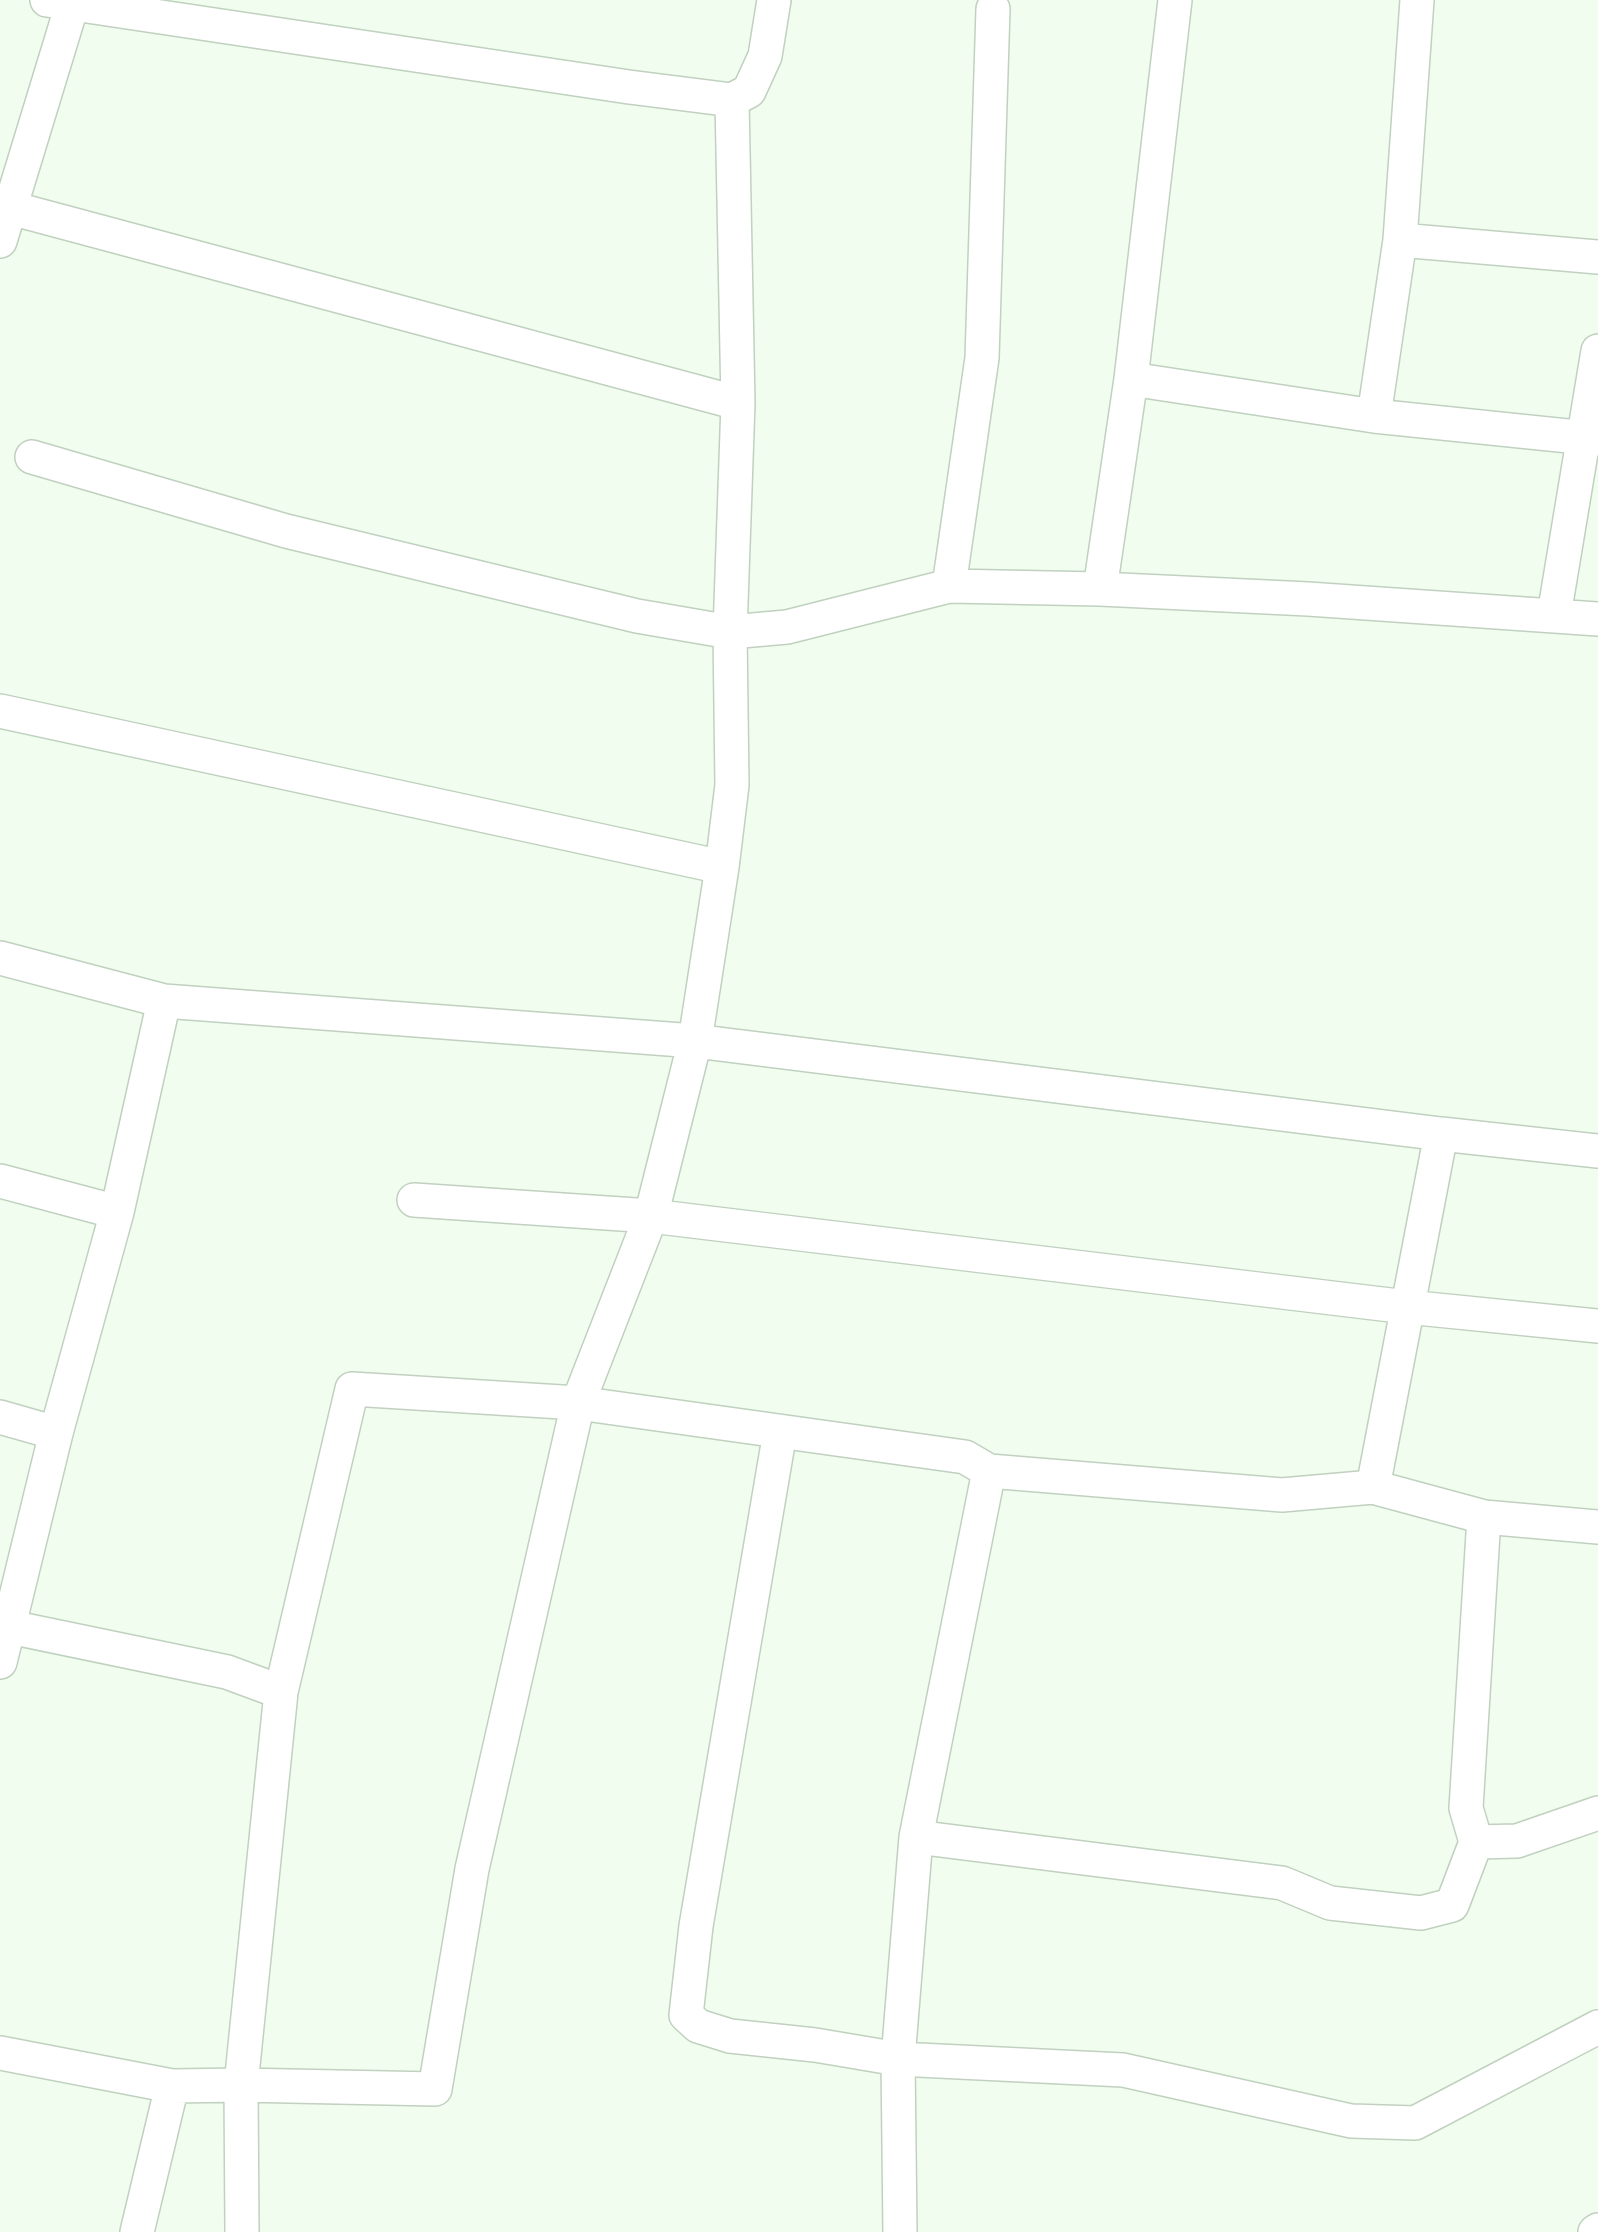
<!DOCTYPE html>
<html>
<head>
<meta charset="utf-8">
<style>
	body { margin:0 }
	canvas { display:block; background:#f1feef }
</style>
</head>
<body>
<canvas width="1598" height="2232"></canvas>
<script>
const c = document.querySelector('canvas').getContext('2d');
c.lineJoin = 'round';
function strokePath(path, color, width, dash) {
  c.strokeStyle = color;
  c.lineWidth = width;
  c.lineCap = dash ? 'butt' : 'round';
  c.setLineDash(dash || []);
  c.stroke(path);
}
const minor = new Path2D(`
	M47 0 629 87 732 100 749 91 765 56 774 0
	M1175 0 1131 379 1100 589 1308 599 1598 619
	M11 208 738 403
	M1400 240 1598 257
	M0 241 72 5
	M1131 379 1374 416 1598 439
	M1374 416 1400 240 1417 0
	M32 457 286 531 637 616 730 632 787 627 949 586 1100 589
	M949 586 982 358 993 9
	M1554 615 1598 351
	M0 711 722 867
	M0 958 164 1001 695 1041 1441 1134
	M0 1181 117 1212
	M414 1200 651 1216 1407 1307 1598 1326
	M0 1417 56 1433
	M780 1432 696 1926 686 2015 698 2026 730 2036 815 2045 898 2059 1123 2070 1351 2121 1415 2123 1598 2027
	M1373 1487 1441 1134 1598 1151
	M0 1625 227 1672 281 1692
	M0 1662 56 1433 117 1212 164 1001
	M916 1837 1282 1883 1330 1903 1421 1913 1452 1905 1476 1842 1466 1808 1484 1517
	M1476 1842 1517 1841 1598 1813
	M0 2053 172 2086 241 2085 435 2089 472 1869 578 1403 651 1216 695 1041 722 867 732 785 730 632 738 403 732 100
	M137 2232 172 2086
	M242 2232 241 2085 281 1692 352 1389 578 1403 965 1457 989 1471 1282 1495 1373 1487 1484 1517 1598 1527
	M900 2232 898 2059 916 1837 989 1471
	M1595 2232 1598 2230`);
strokePath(minor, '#c0d1bf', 36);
strokePath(minor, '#fff', 33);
</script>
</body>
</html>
